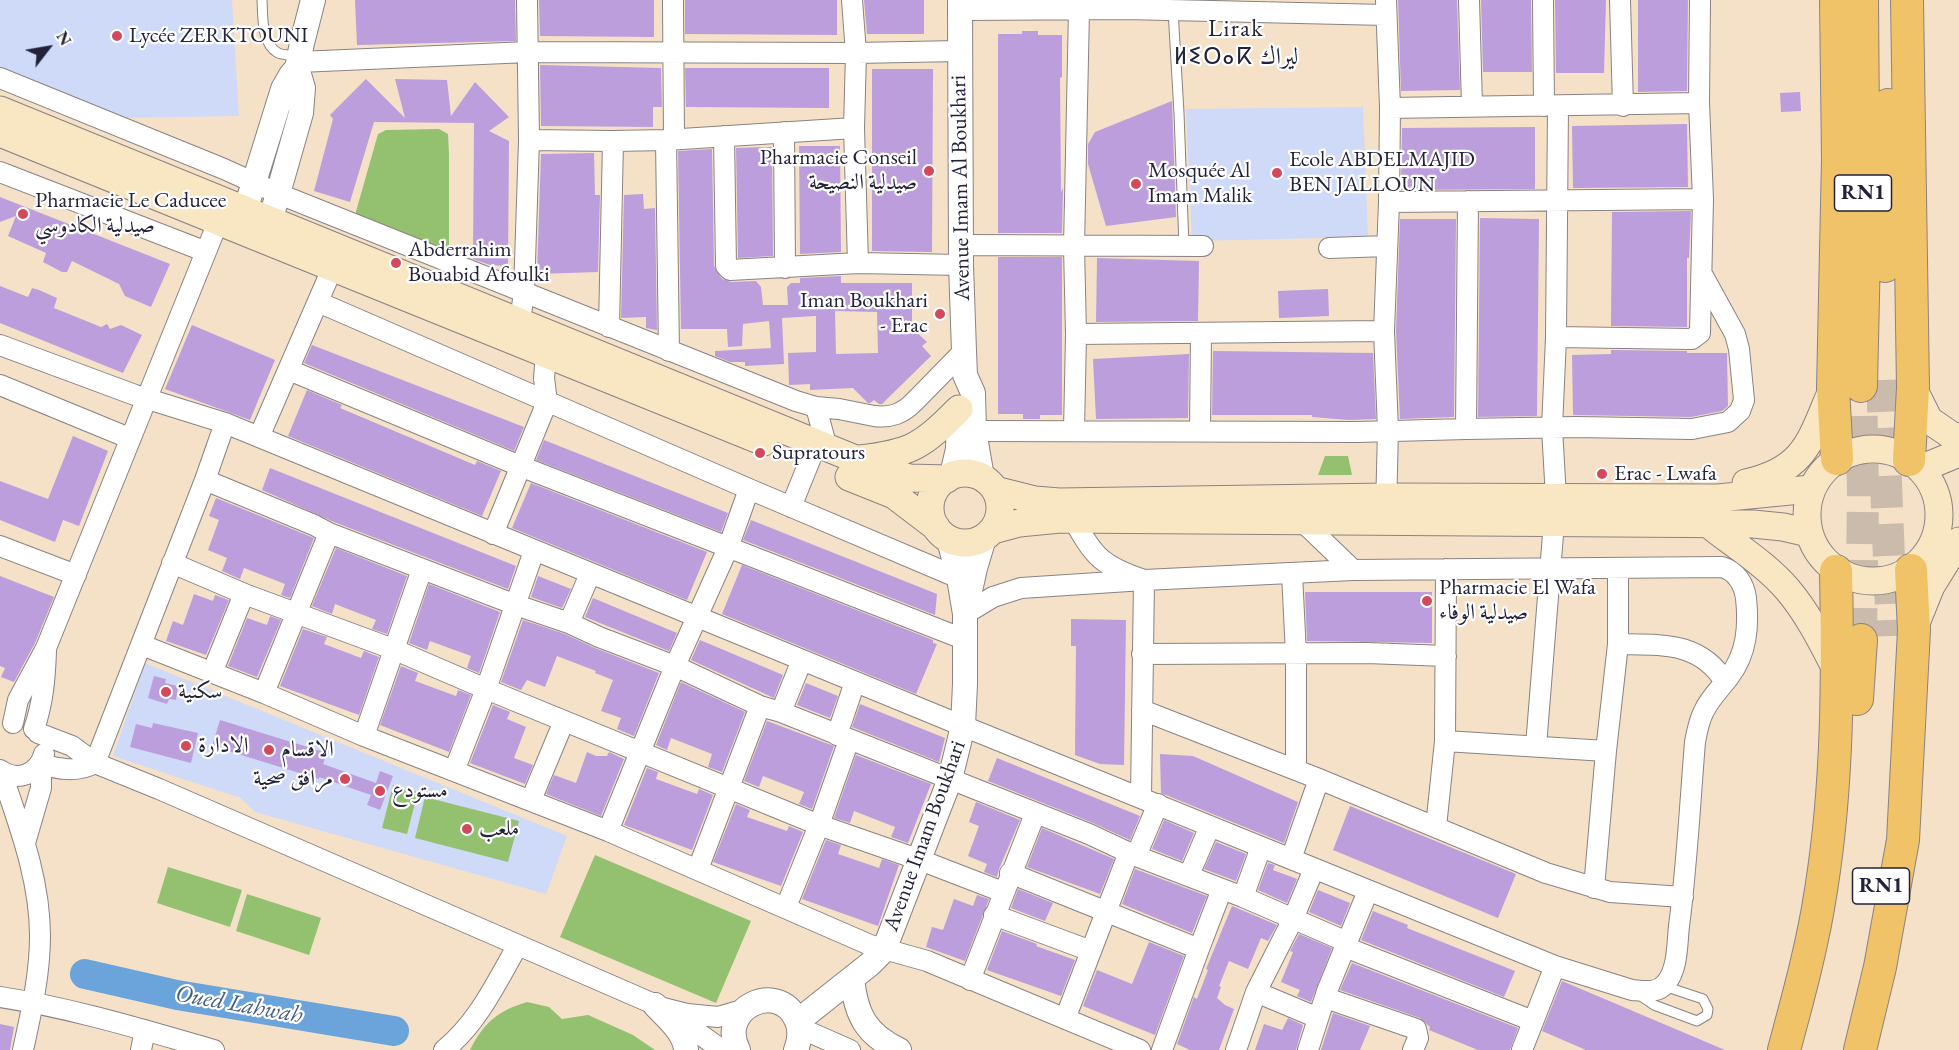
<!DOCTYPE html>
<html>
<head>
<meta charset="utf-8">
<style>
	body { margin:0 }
	#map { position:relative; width:1959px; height:1050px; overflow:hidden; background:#f4e1c8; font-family:"EB Garamond",serif }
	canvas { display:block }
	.north { position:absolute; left:18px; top:18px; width:60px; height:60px; -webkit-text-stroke:4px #fff; paint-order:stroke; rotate:59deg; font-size:16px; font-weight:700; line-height:24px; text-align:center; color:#22223b }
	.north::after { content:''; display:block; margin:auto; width:21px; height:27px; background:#22223b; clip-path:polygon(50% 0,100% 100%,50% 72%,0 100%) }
</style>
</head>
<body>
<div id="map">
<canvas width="1959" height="1050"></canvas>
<div class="north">N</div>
</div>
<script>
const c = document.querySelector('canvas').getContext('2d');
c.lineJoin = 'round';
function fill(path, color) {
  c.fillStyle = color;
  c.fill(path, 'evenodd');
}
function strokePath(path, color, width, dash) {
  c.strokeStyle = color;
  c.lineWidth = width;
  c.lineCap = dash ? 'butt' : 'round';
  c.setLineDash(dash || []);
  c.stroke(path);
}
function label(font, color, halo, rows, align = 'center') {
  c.font = font + ' "EB Garamond",Amiri,"Noto Sans Tifinagh",serif';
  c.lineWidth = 4.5;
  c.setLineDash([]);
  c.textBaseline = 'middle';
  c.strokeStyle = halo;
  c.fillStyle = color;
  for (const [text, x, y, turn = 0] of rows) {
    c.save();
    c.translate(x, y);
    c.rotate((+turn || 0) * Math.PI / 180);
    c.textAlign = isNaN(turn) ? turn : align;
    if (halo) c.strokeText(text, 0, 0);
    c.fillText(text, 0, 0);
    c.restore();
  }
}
fill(new Path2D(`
	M0 0H232L239 116 113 118 0 71Z
	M1363 107 1368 237 1192 241 1186 109Z
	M145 663 567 836 546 894 255 812 241 798 113 756Z`), '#cfdaf9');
fill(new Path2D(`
	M439 129 448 134 449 155V254L355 215 378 134 386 130Z
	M1325 456H1348L1352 475H1318Z
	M393 785 418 792 407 834 382 828Z
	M425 797 519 821 508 862 415 838Z
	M595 855 751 921 716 1003 560 937Z
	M168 867 242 890 230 927 157 903Z
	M247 894 321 918 309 955 236 931Z
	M527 1002 549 1007 562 1019 588 1015 633 1035 655 1050H470C484 1022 498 1011 527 1002Z`), '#94c170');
strokePath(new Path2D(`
	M85 974 177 995 394 1031`), '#6aa4da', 30);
fill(new Path2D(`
	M355 0H515L516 41 357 45Z
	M539 0H654V37L540 36Z
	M685 0H837V35L685 34Z
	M864 0H924V34H867Z
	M1398 0H1457L1460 90 1401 91Z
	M1481 0H1531L1532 72H1483Z
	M1555 0H1606L1604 73H1556Z
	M1638 0H1688L1687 91 1638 92Z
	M1022 31H1038V35H1062V77L1060 78 1061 192 1063 188 1062 233H998V34H1022Z
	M540 65 661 68 662 107H653V127L541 126Z
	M685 68H829V108L686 107Z
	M872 69H933L932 252 872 251Z
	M366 79 405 118 395 79 447 80 451 116 475 82 509 117 489 131 509 141 508 266 490 265 473 259 474 123 374 122 350 202 314 191 333 119 330 115Z
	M1800 92 1801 111 1781 112 1780 93Z
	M1172 101 1176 217 1106 226 1088 164V144L1095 132Z
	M1687 124 1688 187 1573 188 1572 126Z
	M1535 127V189L1401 190 1402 128Z
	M799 146H840L841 252 800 254Z
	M765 147H772L773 256 738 258 736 148Z
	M712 149 714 266 722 279 731 282 756 281 761 287 763 305H788L787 287 791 283H800V278L841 276V283H912V328L927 342 922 346 931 356 882 404H879L874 400 870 403H868L853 388 810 390V384L789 385 788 353 816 352V316L782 318 784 364 745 366V362H730L715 356V351L771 348 769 321 743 324 742 346 728 347 727 329H681L678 151ZM835 311 877 312 878 353 836 354Z
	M594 153 595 195H600L598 272 537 274 541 154Z
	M643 194 644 209 655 208 657 330 646 328V317L621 318 624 195Z
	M0 197 170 264 151 307 125 296 119 284 72 261 67 272H62L43 262 46 253 8 236 16 216 0 222Z
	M1691 211 1689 258H1687V327L1611 326 1612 212Z
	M1480 218 1539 219 1537 416 1478 417Z
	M1400 219H1456L1454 417 1400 419 1396 331Z
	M998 257H1062V415H1040V419H1023V414H998Z
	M1097 258 1199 261 1198 321 1096 322Z
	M0 286 28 297 32 288 39 290 57 298 54 308 101 327 107 324 110 329 121 325 142 335 123 373 0 323Z
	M1328 289 1329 316 1279 318 1278 291Z
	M192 325 275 360 250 420 165 389Z
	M312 345 524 427 514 451 304 363Z
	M1611 350 1687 351V353H1727L1728 406 1722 411 1691 417 1573 415 1572 355 1611 354Z
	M1213 351 1373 353 1376 419 1349 420 1312 417V415H1212Z
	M1189 354 1188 418 1096 419 1093 359Z
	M307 390 342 405 340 408 475 465 477 461 501 471 482 516 288 436Z
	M73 436 108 451 79 526 63 520 55 542 0 520V481L48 499Z
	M544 440 728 513 721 532 536 460Z
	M270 468 516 566 508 589 334 522 262 490Z
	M531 483 707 552 687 600 512 528Z
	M216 498 314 538 290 598 281 595 285 584 244 568 240 579 222 571 227 558 208 550 219 520 209 516Z
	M751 520 937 594 935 615 743 540Z
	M336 548 407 576 387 634 372 629 376 620 335 604 332 614 312 606Z
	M742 565 933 640V643L937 644 916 694 722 614Z
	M0 576 54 597 35 643 14 682 1 677 5 668 0 666Z
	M538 576 571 589 562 608 531 597Z
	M429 584 500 612 479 673 467 668 471 656 430 641 427 650 409 643Z
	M1305 592H1432V643L1307 641Z
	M194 594 213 601 215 595 229 600 206 655 166 641 173 621 183 625Z
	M593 598 677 633 669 651 585 617Z
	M270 616 281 620 257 677 228 666 247 618 267 625Z
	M1071 619 1126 620 1124 765 1100 764 1075 755 1076 646H1071Z
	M523 620 565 634 595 648 659 673 634 736 617 729 621 718 601 711 613 680 595 673 596 671 557 656 545 687 527 680 521 690 501 682Z
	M303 629 327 637 324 644 361 658 364 651 379 657 359 715 280 686Z
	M700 640 783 675 774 698 691 660Z
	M401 666 418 673 415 681 456 696 458 690 471 695 449 752 380 725Z
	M154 676 166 679 165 683 178 686 176 700 169 699 167 704 148 698Z
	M681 682 745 712 722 772 708 767 712 754 671 738 667 750 656 745Z
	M806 683 838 696 830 718 797 705Z
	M860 704 945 738 939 762 852 727Z
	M493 705 510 712 507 719 526 727 514 758 533 765 525 784 470 763Z
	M220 720 327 753 323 764 376 783 380 771 393 776 380 810 367 805 371 795 319 777V779L212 746Z
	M767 721 834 746 812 809 799 804 804 792 763 776 759 787 744 781Z
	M153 723 198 733 191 763 130 747 136 724 152 728Z
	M587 752 596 756H607L609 752 624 759 601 816 546 794 554 775 576 783Z
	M1160 754 1193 756 1298 802 1284 843 1161 793Z
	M856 755 931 784 908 843 891 837 895 827 854 811 850 823 834 818Z
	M997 758 1140 816 1130 840 1093 823 988 781Z
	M647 768 658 772 656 779 697 794 699 789 713 795 692 850 624 825Z
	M976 802 1020 820 999 869 997 877 984 872 987 864 968 856 979 826 969 822Z
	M736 804 750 810 747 817 787 831 789 826 803 832 781 886 713 862Z
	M1350 806 1516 874 1498 918 1333 850Z
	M1164 820 1194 833 1182 861 1152 849Z
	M1042 828 1114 859 1100 894 1027 867Z
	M826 840 841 845 838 854 879 868 882 859 899 865 878 926 802 899Z
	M1216 842 1246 854 1236 881 1204 869Z
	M1268 863 1275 865 1273 870 1297 879 1287 903 1258 890Z
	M1135 869 1207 896 1192 933 1122 904Z
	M1018 889 1053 903 1045 921 1011 908Z
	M1318 890 1350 903 1341 926 1309 912Z
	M977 895 989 899 965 961 926 947 932 927 943 930 954 899 973 906Z
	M1232 906 1277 925 1268 941 1261 938 1248 969 1229 961 1219 986 1221 987 1217 998 1225 1005 1234 1009 1219 1050H1190L1177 1044 1194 997 1197 999 1208 970 1206 969Z
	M1373 911 1408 925 1407 928 1515 971 1504 997 1361 940Z
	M1002 931 1037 944 1036 946 1075 960 1061 996 987 970Z
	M1299 934 1332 948 1311 1002 1297 996 1300 990 1281 982 1293 952 1290 951Z
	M1149 942 1184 956 1155 1035 1083 1006 1097 970 1132 984Z
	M1352 963 1518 1028 1510 1050H1478L1429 1030 1430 1027 1420 1018 1340 990Z
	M1562 981 1725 1050H1586L1542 1031Z
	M1333 1013 1370 1026 1360 1050H1321Z
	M1288 1018 1303 1025 1296 1050H1255L1264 1024 1282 1030Z
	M0 1024 14 1027 10 1050H0Z`), '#bc9edc');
strokePath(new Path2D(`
	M1882 380 1892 636
	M1861 640 1863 496 1861 386`), '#cabbac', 32, [32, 16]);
const service = new Path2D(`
	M262 0C263 17 261 43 278 53 283 55 292 55 297 56
	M1173 10 1179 113 1184 246
	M1638 994 1654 1005 1697 1021 1707 1015 1708 1009 1703 999 1664 986`);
const minor = new Path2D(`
	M673 0 674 139
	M852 0 856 53 854 128 858 263
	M1469 0 1472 106
	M1543 0 1544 106
	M1620 0 1623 106
	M960 10 1125 9 1386 15
	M299 62 528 52 856 53 959 51
	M0 78 224 169 279 194 796 401 816 407 839 409 874 416C891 418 902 414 914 402L964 351
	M1390 108 1699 103
	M784 132 785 268
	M724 136 726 266 730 270 858 263 961 265
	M529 140 613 141 666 140 854 128
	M666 140 669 351
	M0 172 204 251
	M1468 201 1466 429 1577 427 1692 429 1728 422 1740 411 1744 400 1739 349 1735 334 1702 274
	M1389 202 1703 199
	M961 245 1203 246
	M1329 248 1387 246
	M318 302 749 489 959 578
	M520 322 524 292 529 140 527 0
	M609 327 613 141
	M1076 334 1384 331
	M1556 337 1692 339 1700 333 1703 199 1699 103 1700 0
	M0 345 135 395 225 423
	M289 370 520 466 966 640
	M0 385 129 438
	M816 407 827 448
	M974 431 1357 432 1466 429
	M1074 431 1076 334 1074 247 1079 10
	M1200 431 1201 333
	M259 437 332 269
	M205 480 314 525 329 533 516 605 569 623 599 637 675 666 760 706 781 712 1089 834 1136 856 1243 897 1347 942
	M1556 498 1552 428 1556 337 1558 106
	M791 507 810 460
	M1386 510 1388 430 1384 331 1389 202 1390 108 1386 0
	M1302 521 1353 570
	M493 534 547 402 544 378 546 355
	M0 546 76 575
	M172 563 247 595 393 649 486 689 819 825 920 860 1003 892
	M1292 573 1296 655V769
	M965 614 993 597 1021 588 1144 580 1141 797
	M569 623 590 574
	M1618 644C1661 645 1700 641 1725 682
	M142 645 264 693 364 736 608 831 870 945 927 961 1140 1050
	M1142 654 1367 653 1446 656
	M212 673 244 594
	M264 693 329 533
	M1142 710 1319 779 1546 873 1610 892 1683 897
	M781 712 802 660
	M13 723 18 700 46 648 218 222
	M34 729C43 703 45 679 46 651
	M38 733 72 746 95 763 159 789 663 1008 687 1014 718 1017 742 1010
	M837 735 855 682
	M364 736 422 569
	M1445 741 1606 751
	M1536 746 1554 522
	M40 764C59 769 77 773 95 763L205 480 225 423 963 726 1555 966 1632 990C1644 991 1658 994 1666 983 1678 969 1677 944 1679 926 1687 865 1690 803 1695 742 1697 731 1699 720 1704 711 1710 698 1720 689 1729 677 1747 653 1749 627 1746 598 1744 584 1736 571 1722 567L1353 570 1144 580C1102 566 1094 557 1073 519
	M0 770C17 782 38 775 44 754
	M1 771C19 825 40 879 40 936 40 975 31 1013 23 1050
	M454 771 486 689 534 551
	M531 800 564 721
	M1436 827 1445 741 1446 569
	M608 831 675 666 728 548 749 489
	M25 843 41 788V777L37 768
	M1136 856 1158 804
	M1291 859 1319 779
	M698 869 760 706
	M1010 873 1199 949
	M1189 875 1210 826
	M1594 888 1606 751 1618 644V568
	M1243 897 1261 847
	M786 907 819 825 849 740
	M994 915 1091 951
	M1345 947 1533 1021
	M970 980 1035 814
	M1256 992 1318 1018
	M0 997C72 1008 144 1030 214 1050
	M1326 998 1416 1029 1418 1038 1413 1050
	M670 1013 722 1050
	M1065 1019 1129 852
	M800 1028 850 1050
	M141 1050 145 1030
	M444 1050C478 1023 497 981 518 945
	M1162 1050 1199 949 1222 889
	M1236 1050 1256 992 1293 919 1314 869
	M1308 1050 1327 991 1368 891
	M1522 1050 1555 966`);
const tertiary = new Path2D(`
	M960 0 961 265 964 351 965 375 973 393 974 431 982 477
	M238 228 251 192 283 89 291 75 297 68
	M265 239 301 113 303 88 297 68 302 43 313 0
	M952 475 958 449 959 412
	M968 600 975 568 984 538
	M852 979C856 1014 865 1034 899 1050
	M655 1005C666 1017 685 1032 686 1050
	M798 1021 870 964 884 950 950 779 963 726 965 684V614L959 578 949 540
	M738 1050C717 1008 778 980 796 1019 801 1029 800 1040 796 1050`);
const secondary = new Path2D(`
	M0 110 887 472 910 478 947 479
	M0 133 764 442
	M1913 388 1929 420 1951 435 1959 438
	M1807 515a66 66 0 1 1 132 0a66 66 0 1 1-132 0Z
	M860 459C912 453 922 446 959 409
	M1920 469 1959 453
	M930 508a35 35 0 1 1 70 0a35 35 0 1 1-70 0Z
	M849 477 894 495 936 527
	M1746 483C1807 469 1810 440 1833 388
	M995 490 1035 500 1059 502 1386 497 1718 498 1811 489
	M1707 523C1734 545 1765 563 1788 590 1809 615 1823 644 1838 673
	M993 530 1019 523 1060 519 1753 524 1783 527 1809 533
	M1914 628 1931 586 1959 541`);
const trunk = new Path2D(`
	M1836 0 1838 159 1833 388 1837 459
	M1907 0 1913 388 1909 460
	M1885 266 1888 105
	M1861 386 1864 252 1862 0
	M1857 699 1861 640
	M1784 1050C1798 998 1813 944 1821 890 1838 785 1838 677 1836 571
	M1860 1050 1880 967 1903 840 1914 630 1911 570`);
strokePath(service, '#8b8282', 11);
strokePath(minor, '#8b8282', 22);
strokePath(tertiary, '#8b8282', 26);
strokePath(secondary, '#8b8282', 29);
strokePath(trunk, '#8b8282', 34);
strokePath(service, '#fff', 9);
strokePath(minor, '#fff', 20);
strokePath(tertiary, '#fff', 24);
strokePath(secondary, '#f9e7c3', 27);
strokePath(trunk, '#f0c369', 32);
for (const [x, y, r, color] of [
	[117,36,6,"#d1495b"],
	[929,171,6,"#d1495b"],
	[1277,173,6,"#d1495b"],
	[1136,184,6,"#d1495b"],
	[23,214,6,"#d1495b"],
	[396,263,6,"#d1495b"],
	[940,314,6,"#d1495b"],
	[760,453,6,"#d1495b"],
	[1602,474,6,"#d1495b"],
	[1427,601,6,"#d1495b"],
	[166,692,6,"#d1495b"],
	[186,746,6,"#d1495b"],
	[269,750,6,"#d1495b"],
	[345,779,6,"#d1495b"],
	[380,791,6,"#d1495b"],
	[467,829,6,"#d1495b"]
]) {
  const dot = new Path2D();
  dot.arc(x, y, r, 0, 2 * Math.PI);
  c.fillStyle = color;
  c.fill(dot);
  strokePath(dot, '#fff', 2);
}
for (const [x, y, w] of [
	[1863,193,57],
	[1881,886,57]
]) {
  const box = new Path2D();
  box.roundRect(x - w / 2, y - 18, w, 36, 4.5);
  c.fillStyle = '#fff';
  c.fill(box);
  strokePath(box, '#22223b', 1.5);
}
label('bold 21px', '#22223b', null, [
	["RN1",1863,193],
	["RN1",1881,886]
]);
label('22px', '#22223b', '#fff', [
	["Lycée ZERKTOUNI",129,36],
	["Pharmacie Conseil",917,158,"right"],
	["صيدلية النصيحة",917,183,"right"],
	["Ecole ABDELMAJID",1289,160],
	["BEN JALLOUN",1289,185],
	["Mosquée Al",1148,171],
	["Imam Malik",1148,196],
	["Pharmacie Le Caducee",35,201],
	["صيدلية الكادوسي",35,226],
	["Abderrahim",408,250],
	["Bouabid Afoulki",408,275],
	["Iman Boukhari",928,301,"right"],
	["- Erac",928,326,"right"],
	["Supratours",772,453],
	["Erac - Lwafa",1614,474],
	["Pharmacie El Wafa",1439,588],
	["صيدلية الوفاء",1439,613],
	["سكنية",178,692],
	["الادارة",198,746],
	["الاقسام",281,750],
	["مرافق صحية",333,779,"right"],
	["مستودع",392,791],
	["ملعب",479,829]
], 'left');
label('22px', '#22223b', '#fff', [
	["Avenue Imam Al Boukhari",961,188,-91],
	["Avenue Imam Boukhari",925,836,-70]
]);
c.letterSpacing = '1.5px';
label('24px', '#22223b', '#fff', [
	["Lirak",1236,29],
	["ⵍⵉⵔⴰⴽ ليراك",1236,57]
]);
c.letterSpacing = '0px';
label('italic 24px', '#425c83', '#fff', [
	["Oued Lahwah",239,1005,10]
]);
</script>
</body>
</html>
